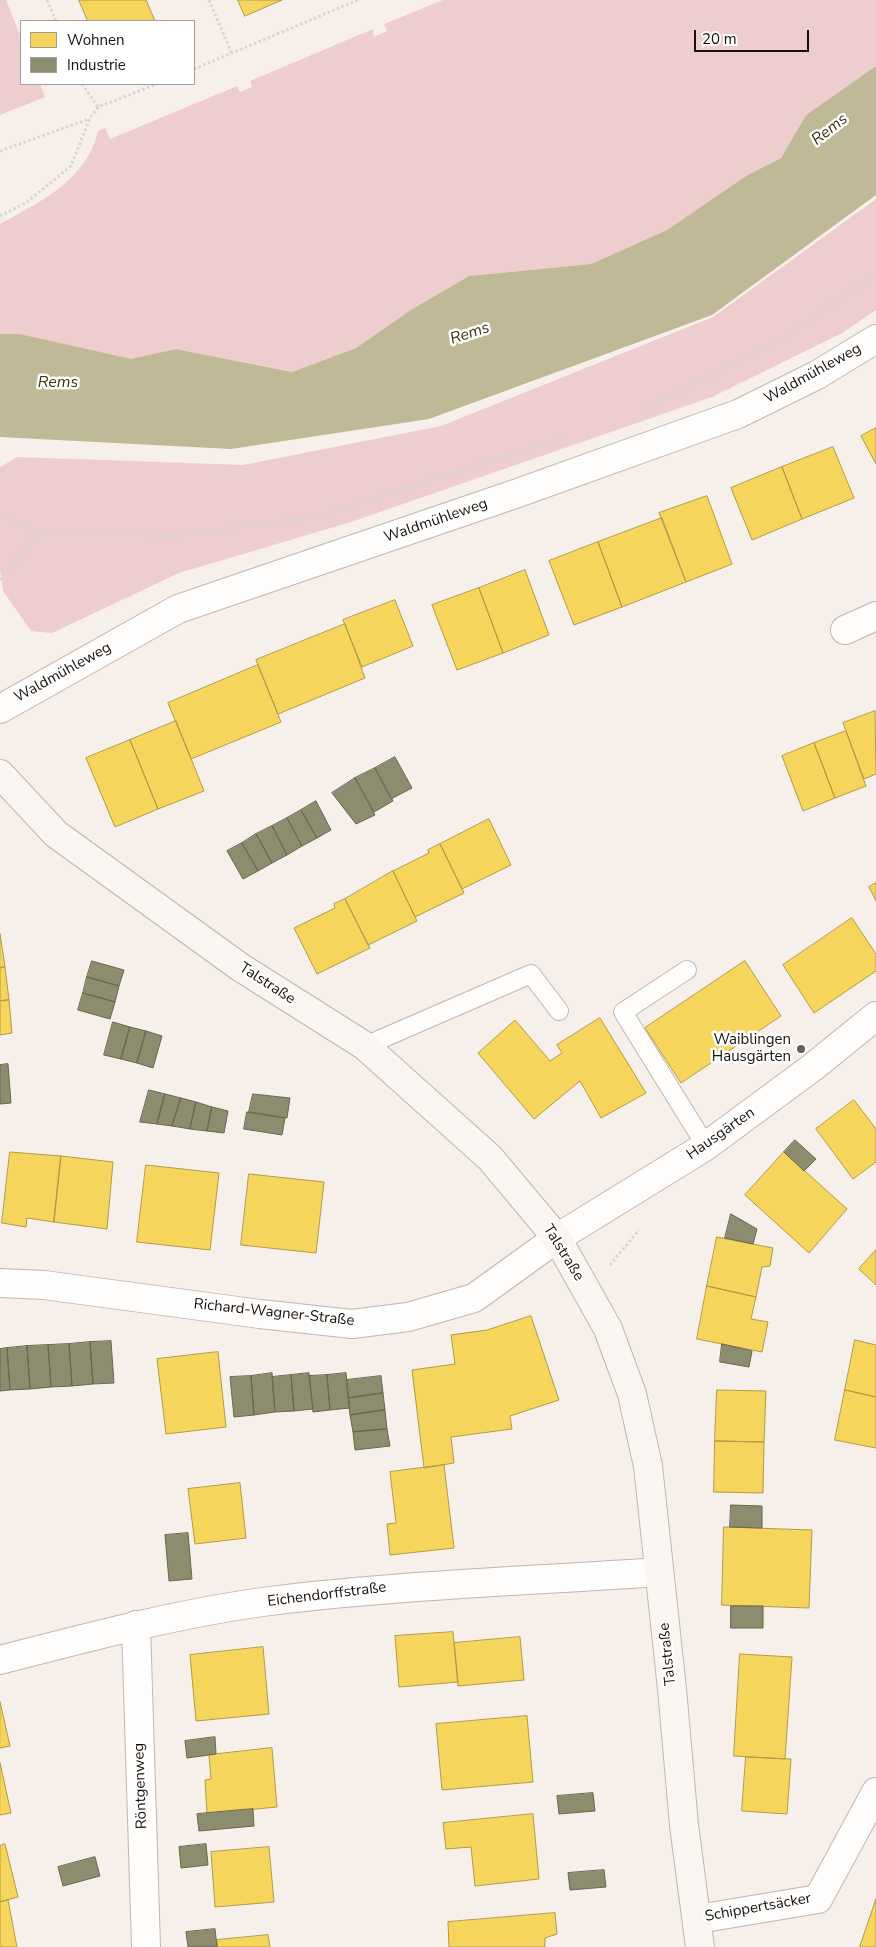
<!DOCTYPE html>
<html>
<head>
<meta charset="utf-8">
<style>
	body { margin:0 }
	#map { position:relative; width:876px; height:1947px; overflow:hidden; background:#f7efea; font-family:"Nunito Sans",sans-serif }
	canvas { display:block }
	.legend { position:absolute; left:20px; top:20px; width:175px; height:65px; box-sizing:border-box; background:#fff; border:1px solid #a39f9d; margin:0; padding:6px 9px; list-style:none; font-size:15px; color:#18100a }
	.legend li { display:flex; align-items:center; gap:10px; height:25px }
	.legend b { width:25px; border:1px solid #a39f9d }
	.scale { position:absolute; left:694px; top:30px; width:115px; height:22px; box-sizing:border-box; border:2px solid #18100a; border-top:0; padding-left:6px; font-size:15px; line-height:18px; white-space:nowrap; color:#18100a; -webkit-text-stroke:4px #fff; paint-order:stroke }
</style>
</head>
<body>
<div id="map">
<canvas width="876" height="1947"></canvas>
<ul class="legend">
<li><b style="height:14px;background:#f6d55c"></b>Wohnen</li>
<li><b style="height:14px;background:#8c8c6e"></b>Industrie</li>
</ul>
<div class="scale">20 m</div>
</div>
<script>
const c = document.querySelector('canvas').getContext('2d');
c.lineJoin = 'round';
function fill(path, color) {
  c.fillStyle = color;
  c.fill(path, 'evenodd');
}
function strokePath(path, color, width, dash) {
  c.strokeStyle = color;
  c.lineWidth = width;
  c.lineCap = dash ? 'butt' : 'round';
  c.setLineDash(dash || []);
  c.stroke(path);
}
function label(font, color, halo, rows, align = 'center') {
  c.font = font + ' "Nunito Sans",sans-serif';
  c.lineWidth = 5;
  c.setLineDash([]);
  c.textBaseline = 'middle';
  c.strokeStyle = halo;
  c.fillStyle = color;
  for (const [text, x, y, turn = 0] of rows) {
    c.save();
    c.translate(x, y);
    c.rotate((+turn || 0) * Math.PI / 180);
    c.textAlign = isNaN(turn) ? turn : align;
    if (halo) c.strokeText(text, 0, 0);
    c.fillText(text, 0, 0);
    c.restore();
  }
}
fill(new Path2D(`
	M0 0H6L21 37V84H40L45 97 0 115Z
	M443 0H876V66L806 115 781 158 746 176 667 230 591 264 469 276 409 311 356 348 292 372 176 349 131 360 20 334H0V224C40 202 87 180 98 131L105 128 110 139 237 86 240 92 252 87 250 81 373 29 374 37 387 31 384 24Z
	M876 199V310L842 333 712 397 351 522 179 573 52 633 31 631 3 591 0 570V467L18 457 243 465 441 426 713 317Z`), '#edcdce');
fill(new Path2D(`
	M876 66V195L712 315 429 419 231 449 0 437V334H20L131 359 176 349 292 372 356 348 409 311 469 276 591 264 667 230 746 176 781 158 806 115Z`), '#c0b997');
const homes = new Path2D(`
	M79 0H146L155 21H88Z
	M238 0H282L245 16Z
	M876 428V464L861 436Z
	M833 447 854 498 802 519 782 467Z
	M782 467 802 519 752 540 731 488Z
	M707 496 732 564 686 582 659 513Z
	M662 518 686 582 622 607 598 542Z
	M598 542 622 607 574 625 549 561Z
	M525 570 549 635 503 653 479 588Z
	M479 588 503 653 457 670 432 605Z
	M395 600 413 646 362 667 343 620Z
	M345 624 365 678 278 714 256 660Z
	M258 665 281 722 191 759 168 703Z
	M875 711 876 774 864 779 843 723Z
	M176 721 204 791 158 809 130 740Z
	M846 731 866 786 835 798 814 743Z
	M130 740 158 809 115 827 86 758Z
	M814 743 835 798 803 811 782 756Z
	M489 819 511 865 462 889 440 844Z
	M440 844 464 893 415 917 393 871 429 853 428 850Z
	M393 871 417 921 368 945 345 899Z
	M876 883V901L869 887Z
	M345 899 370 948 317 974 294 928 335 908 334 904Z
	M852 918 876 954V971L814 1013 783 965Z
	M0 934 5 967 0 968Z
	M745 961 781 1016 681 1083 645 1028Z
	M5 967 9 1000 0 1001V968Z
	M9 1000 12 1033 0 1035V1001Z
	M600 1018 646 1093 601 1118 580 1081 534 1119 478 1053 515 1020 550 1061 562 1053 557 1045Z
	M854 1100 876 1129V1162L853 1179 816 1129Z
	M10 1152 61 1156 54 1222 27 1218 26 1227 2 1223Z
	M784 1152 847 1209 809 1253 745 1195Z
	M61 1156 113 1162 107 1229 54 1222Z
	M146 1165 219 1173 210 1250 137 1242Z
	M249 1174 324 1182 316 1253 241 1245Z
	M717 1237 773 1248 770 1266 762 1267 756 1297 707 1286Z
	M876 1250V1285L859 1269Z
	M707 1286 756 1297 751 1319 768 1322 762 1352 697 1339Z
	M531 1316 559 1400 510 1416 512 1429 451 1437 454 1463 424 1468 412 1370 455 1364 451 1335 487 1330Z
	M855 1340 876 1345V1397L845 1390Z
	M218 1352 226 1427 166 1434 157 1359Z
	M717 1390 766 1391 764 1442 715 1441Z
	M845 1390 876 1397V1448L835 1440Z
	M715 1441 764 1442 763 1493 714 1492Z
	M444 1465 454 1548 390 1555 387 1524 396 1523 390 1472Z
	M240 1483 246 1538 195 1544 188 1489Z
	M724 1527 812 1530 809 1608 722 1605Z
	M453 1632 458 1682 399 1687 395 1636Z
	M520 1637 524 1680 458 1686 454 1643Z
	M263 1647 269 1714 196 1721 190 1655Z
	M740 1654 792 1657 785 1759 734 1756Z
	M0 1702 10 1746 0 1748Z
	M527 1716 533 1782 442 1790 436 1724Z
	M272 1748 277 1807 207 1814 205 1780 211 1779 209 1755Z
	M746 1757 791 1759 787 1814 742 1811Z
	M0 1763 11 1813 0 1815Z
	M533 1814 539 1879 475 1886 471 1847 446 1849 443 1823Z
	M5 1844 18 1897 0 1902V1846Z
	M269 1847 274 1902 215 1907 211 1852Z
	M876 1899V1947H860Z
	M8 1900 17 1947H0V1902Z
	M555 1913 557 1934 545 1938V1947H449L448 1922Z
	M268 1935 270 1947H217V1940Z`);
fill(homes, '#f6d55c');
strokePath(homes, '#b39a43', 1);
const industry = new Path2D(`
	M395 757 412 788 391 799 375 768Z
	M375 768 393 801 374 812 355 778Z
	M355 778 375 815 356 824 332 793Z
	M316 801 331 830 317 838 301 810Z
	M301 810 317 838 302 846 287 818Z
	M287 818 302 846 287 855 272 826Z
	M272 826 287 855 272 863 256 834Z
	M256 834 272 863 258 871 242 843Z
	M242 843 258 871 243 879 227 851Z
	M92 961 124 970 119 986 87 977Z
	M87 977 119 986 115 1002 83 993Z
	M83 993 115 1002 110 1019 78 1010Z
	M113 1022 130 1027 121 1059 104 1055Z
	M130 1027 146 1031 137 1063 121 1059Z
	M146 1031 162 1036 153 1068 137 1063Z
	M8 1064 11 1103 0 1104V1065Z
	M149 1090 165 1094 157 1124 140 1122Z
	M165 1094 181 1098 172 1126 157 1124Z
	M253 1094 290 1098 287 1118 249 1112Z
	M181 1098 196 1102 190 1129 172 1126Z
	M196 1102 212 1107 207 1131 190 1129Z
	M212 1107 228 1111 224 1133 207 1131Z
	M247 1112 285 1118 282 1135 244 1129Z
	M795 1140 816 1159 804 1171 784 1152Z
	M731 1214 757 1229 753 1244 725 1238Z
	M111 1341 114 1383 93 1384 90 1342Z
	M90 1342 93 1384 72 1386 69 1344Z
	M69 1344 72 1386 51 1387 48 1345Z
	M722 1344 752 1351 749 1367 720 1362Z
	M48 1345 51 1387 30 1389 27 1346Z
	M27 1346 30 1389 10 1390 7 1348Z
	M7 1348 10 1390 0 1391V1349Z
	M272 1373 275 1412 254 1415 251 1376Z
	M309 1373 313 1409 294 1411 291 1375Z
	M346 1373 350 1408 330 1410 327 1375Z
	M291 1375 294 1411 275 1412 272 1377Z
	M327 1375 330 1410 313 1412 309 1376Z
	M251 1376 254 1415 234 1417 230 1377Z
	M381 1376 383 1393 348 1398 346 1380Z
	M383 1393 385 1410 350 1415 348 1398Z
	M385 1410 387 1429 353 1432 350 1415Z
	M387 1429 390 1446 355 1450 353 1432Z
	M731 1505 762 1506V1528L730 1527Z
	M188 1533 192 1579 169 1581 165 1535Z
	M731 1606H763V1628H731Z
	M215 1737 216 1754 187 1758 185 1741Z
	M593 1793 595 1811 559 1814 557 1796Z
	M253 1809 254 1826 199 1831 197 1814Z
	M206 1844 208 1865 181 1868 179 1847Z
	M95 1857 100 1876 63 1886 58 1867Z
	M604 1870 606 1887 570 1890 568 1873Z
	M215 1929 217 1947H188L186 1932Z`);
fill(industry, '#8c8c6e');
strokePath(industry, '#696750', 1);
const lane = new Path2D(`
	M687 970 623 1012 706 1146
	M365 1046 531 974 559 1011`);
const street = new Path2D(`
	M845 630 876 616
	M0 709 178 609 515 494 738 414 817 375 876 339
	M0 1283 44 1285 260 1314 352 1324 408 1317 474 1298 557 1238 706 1146 813 1067 876 1016
	M136 1625 146 1947
	M0 1660C89 1637 179 1613 270 1601 400 1585 529 1581 659 1572
	M698 1919 818 1899 876 1792`);
const secondary = new Path2D(`
	M0 774 56 834 240 967 365 1046 490 1158 557 1238 608 1329 632 1394 648 1466 672 1689 684 1825 700 1947`);
strokePath(lane, '#bfb7b1', 20);
strokePath(street, '#bfb7b1', 30);
strokePath(secondary, '#bfb7b1', 30);
strokePath(new Path2D(`
	M47 0 56 21
	M209 0 232 54
	M194 69 358 0
	M82 84 98 107
	M0 151 89 119
	M0 216 27 202 71 166 90 118 98 107 157 84
	M643 410 783 338 876 274
	M0 514 39 533 175 535 315 517 564 438
	M0 580 39 533
	M610 1265 639 1230`), '#d8d6d4', 3, [2.5, 2.5]);
strokePath(lane, '#fefdfc', 18);
strokePath(street, '#fefdfc', 28);
strokePath(secondary, '#f9f6f2', 28);
for (const [x, y, r, color] of [
	[801,1049,5,"#665e58"]
]) {
  const dot = new Path2D();
  dot.arc(x, y, r, 0, 2 * Math.PI);
  c.fillStyle = color;
  c.fill(dot);
  strokePath(dot, '#fff', 2);
}
label('15px', '#18100a', '#fff', [
	["Waldmühleweg",813,374,-29],
	["Waldmühleweg",436,521,-19],
	["Waldmühleweg",63,673,-29],
	["Talstraße",267,984,33],
	["Hausgärten",721,1134,-35],
	["Talstraße",563,1253,58],
	["Richard-Wagner-Straße",274,1313,6],
	["Eichendorffstraße",327,1595,-7],
	["Talstraße",668,1654,-96],
	["Röntgenweg",141,1786,-92],
	["Schippertsäcker",758,1908,-10]
]);
label('15px', '#18100a', '#fff', [
	["Waiblingen",791,1040],
	["Hausgärten",791,1057]
], 'right');
label('italic 16px', '#3b3610', '#fff', [
	["Rems",830,130,-38],
	["Rems",470,334,-18],
	["Rems",58,383]
]);
</script>
</body>
</html>
